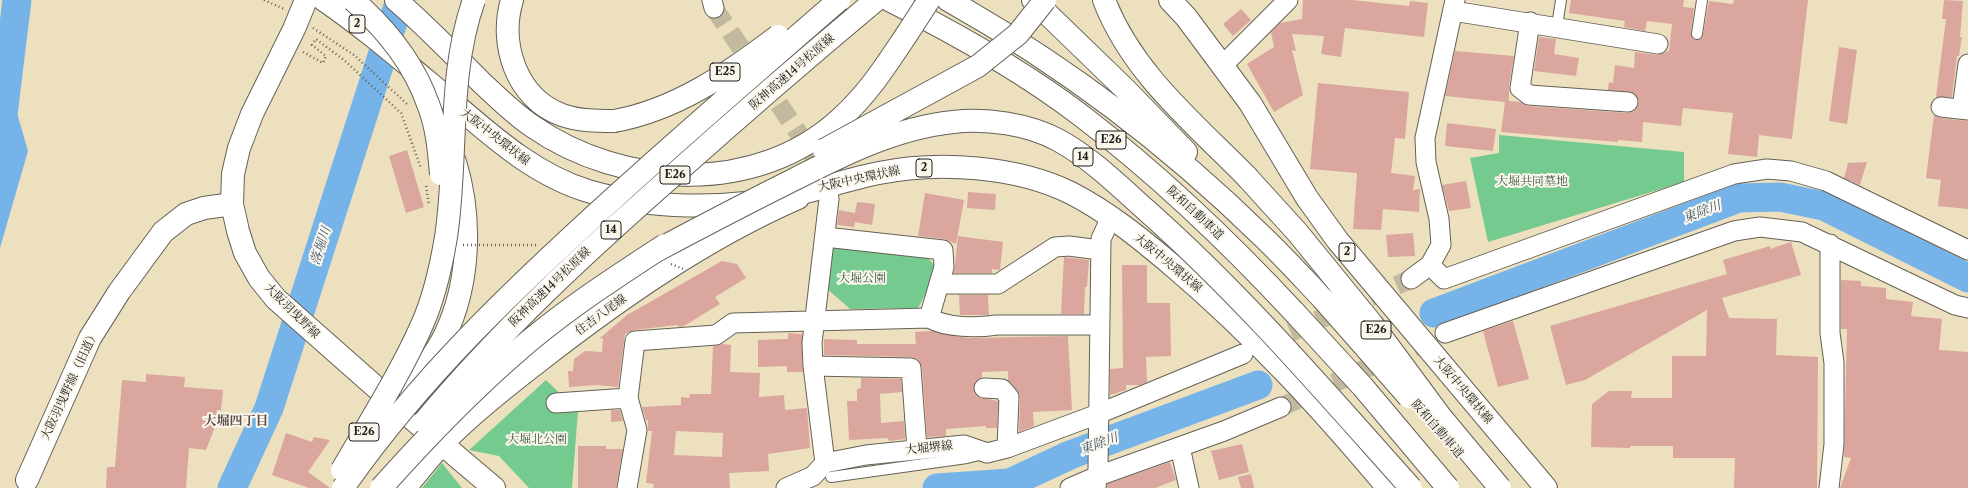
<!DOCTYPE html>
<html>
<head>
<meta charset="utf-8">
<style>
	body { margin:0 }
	canvas { display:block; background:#ece0bf }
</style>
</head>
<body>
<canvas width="1968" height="488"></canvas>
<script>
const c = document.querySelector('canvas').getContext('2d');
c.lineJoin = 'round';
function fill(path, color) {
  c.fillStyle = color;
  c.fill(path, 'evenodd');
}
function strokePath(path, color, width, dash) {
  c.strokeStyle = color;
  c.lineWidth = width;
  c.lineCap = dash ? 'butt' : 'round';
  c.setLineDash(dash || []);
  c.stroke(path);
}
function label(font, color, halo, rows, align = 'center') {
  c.font = font + ' "Libre Caslon Text","Noto Serif JP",serif';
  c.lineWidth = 4;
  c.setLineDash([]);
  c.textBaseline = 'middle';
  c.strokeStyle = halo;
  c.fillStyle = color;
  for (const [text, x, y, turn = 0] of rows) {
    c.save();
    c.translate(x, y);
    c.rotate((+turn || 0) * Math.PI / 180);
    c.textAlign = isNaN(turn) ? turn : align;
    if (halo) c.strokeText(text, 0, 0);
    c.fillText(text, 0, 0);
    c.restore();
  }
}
fill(new Path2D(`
	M1499 135 1684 152V182L1488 242 1470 158 1499 153Z
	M829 246 925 255 935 266 930 286 918 308 850 309 825 287Z
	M546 380 578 411 572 488H529L499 456 469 450Z
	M442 463 462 488H422Z`), '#75cb8f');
fill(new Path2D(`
	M0 54 28 151 0 248Z`), '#75b3e8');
strokePath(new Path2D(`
	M0 139 17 0
	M1434 313 1739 198 1780 197 1824 206 1968 278
	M232 488 269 408 400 0
	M937 488 1010 483 1070 455 1258 385`), '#75b3e8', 29);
fill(new Path2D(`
	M1303 0H1352L1409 6 1410 1 1428 3 1424 37 1345 28 1341 57 1321 54 1324 36 1292 34 1296 51 1292 50 1303 95 1274 112 1247 64 1274 47 1271 32 1280 23 1302 19Z
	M1571 0H1684L1683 7 1694 8 1691 33 1693 39 1696 40 1702 38 1703 35 1709 1 1733 4 1734 0H1808L1792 139 1759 135 1757 157 1728 154 1733 113 1683 108 1681 126 1643 122 1642 142 1618 140V142L1501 132 1505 102 1445 96 1455 51 1514 56 1509 86V101L1520 102 1528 106 1627 113 1633 112 1637 108 1639 102 1634 93 1608 90 1609 82 1613 83 1615 65 1634 68 1635 52 1657 55 1669 51 1672 24 1647 21 1645 31 1624 27 1625 21 1569 13Z
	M1944 0 1963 1 1960 37H1962L1959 56H1957L1952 97H1936L1946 19H1942Z
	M1241 9 1251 20 1233 36 1223 24Z
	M1539 37 1556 39 1554 54 1579 58 1576 76 1534 71Z
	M1839 47 1857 50 1847 124 1829 121Z
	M1318 83 1409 92 1405 139 1395 138 1391 173 1415 176 1413 190 1420 189 1419 212 1383 209 1381 230 1353 229 1357 173 1310 169Z
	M1934 115 1940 118 1968 121V209L1938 206 1941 180 1926 178Z
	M1447 123 1496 129 1493 151 1445 146Z
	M407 150 424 207 406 213 389 156Z
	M1867 162 1860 185 1844 178 1848 163Z
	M1466 181 1471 208 1449 211 1442 185Z
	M968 192 996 194 995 210 967 208Z
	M925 193 964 200 956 244 945 239 918 236Z
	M857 202 875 204 872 225 855 222 854 227 837 225 839 210 855 213Z
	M1413 233 1415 256 1388 257 1386 235Z
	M958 236 1003 242 1000 270 992 269V273H954Z
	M1791 242 1801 275 1722 298 1729 318 1777 319 1776 355 1818 357 1817 488H1734L1735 458H1673V446H1630V448L1591 447 1592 404 1609 391H1632L1631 398H1672V356H1706L1707 310 1585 380 1566 385 1550 326 1727 274 1723 260 1770 246V249Z
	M1064 257 1089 260 1087 287H1085L1084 314H1061Z
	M722 261 737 264 746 278 715 297 720 304 684 326 679 327 677 325 634 330 625 334 618 387 597 385 569 387 568 371H573L574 359 585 351 602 352 603 338 599 339 627 315Z
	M1122 265H1147V303H1170L1171 356 1146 357 1147 382 1140 385H1126V390L1110 395V369L1123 368Z
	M1841 280 1861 281V286L1886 288V299L1913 302 1911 316 1942 319 1939 350 1968 352V488H1840L1851 458 1844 457 1847 329H1841Z
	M959 295H988L989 315H960Z
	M1513 321 1529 379 1498 387 1483 331Z
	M932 331 951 336 971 338 1068 336 1072 410 1033 412 1034 426 1019 432 1020 397 1017 390 1008 380V371L982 372V378L975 382 974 393 978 397 998 401 997 428H986V426L946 429V436L927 437 922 367 917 359 911 357 824 355V339L857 340V344H916L915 332Z
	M788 333 802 334 803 372H787V366L758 367V340L788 339Z
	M722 344 731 345 730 372 760 373 759 397 784 395 785 410 807 408 810 448 768 454 769 471 729 473 730 488H653L654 484 646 483 652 431H648V420H646L642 407 681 405V397L689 398 690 394H711L713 346ZM676 431 723 433 722 457 674 455Z
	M146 374 185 377 184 387 223 390 221 410H217L216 424 206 450 189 448 186 488H106L107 467H115L122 380 146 382Z
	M861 378 901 379 902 392 880 394 881 423 904 421 905 439 889 441 888 438 849 440 847 401H857V389L861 388Z
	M611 410H620L623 421 611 422Z
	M286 433 312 442 314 437 330 440 308 472 330 488H309L272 475Z
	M1242 444 1249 472 1219 480 1211 451Z
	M578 446H606V449H623L616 488H578Z
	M1170 462 1176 480 1155 488H1107V484Z
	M1251 474 1254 488H1241L1238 477Z`), '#daa69e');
strokePath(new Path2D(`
	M714 8 824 171
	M1264 344 1411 279
	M1281 407 1445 333`), '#c2b99e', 19, [19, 10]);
const lane = new Path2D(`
	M1557 26 1561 0
	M1697 34 1702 0
	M831 477 967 458 983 454`);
const street = new Path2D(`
	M712 0 714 8
	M1453 11 1658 44
	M1530 22 1520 88 1529 95 1628 102
	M1223 65 1288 0
	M1941 107 1968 110
	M1962 109 1968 64
	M825 173 829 199 812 343 813 366 825 463
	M825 237 943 250 944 267 929 318
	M1430 265 1444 279 1734 174 1767 169 1791 171 1826 181 1968 250
	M1411 279 1430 265 1441 245 1439 219 1426 162 1425 138 1455 0
	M939 284H998L1055 247 1069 246 1100 250
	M1445 333 1734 231 1760 227 1802 232 1955 305 1968 308
	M813 366 911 368 917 449
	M984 388 1002 389 1009 397 1007 448
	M556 403 628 398
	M1180 447 1189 488
	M627 488 637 430 628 398 635 341 716 335 733 323 929 318C947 328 976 328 997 325H1099
	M786 488 813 476 825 463 866 455 964 445 987 453 1007 448 1098 414 1243 354
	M1070 488 1098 476 1224 431 1281 407
	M1096 488 1098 468 1101 239 1111 217
	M1829 488 1834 444V363L1830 333V244`);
const secondary = new Path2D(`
	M306 0 294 29 252 114 239 148 233 174 232 204 238 231 245 253 259 278 276 299 396 405 494 488
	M405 393C419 375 435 356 445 335 470 283 472 217 455 162
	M27 480 90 338 119 292 163 232 186 214 204 208 232 204
	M405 488C417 473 429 458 442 444 471 414 506 387 539 361 619 299 704 239 798 198`);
const primary = new Path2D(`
	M324 0C369 31 410 67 452 102 493 137 535 175 588 191 649 209 725 210 788 196 818 190 848 179 879 173 939 161 1016 166 1071 193 1108 212 1141 239 1173 266 1253 334 1321 408 1388 488
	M1170 0 1186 17 1250 103 1307 198 1338 241 1546 488`);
const highway = new Path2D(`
	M396 0C426 26 454 55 482 83 498 98 514 114 532 126 623 189 757 196 841 118 868 94 887 64 907 34
	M512 0C499 44 516 98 562 115 579 121 597 121 614 121
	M889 0C957 34 1023 71 1083 117 1160 176 1229 242 1295 313
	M948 0C1062 64 1168 144 1262 236 1283 256 1303 278 1323 299
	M1033 0 1125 89 1186 152
	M1104 0C1132 73 1194 123 1247 177`);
strokePath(lane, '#656155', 12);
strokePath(street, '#656155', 21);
strokePath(secondary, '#656155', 24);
strokePath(primary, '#656155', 24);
strokePath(highway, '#656155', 24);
strokePath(new Path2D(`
	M264 0 284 9
	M313 28 354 55 407 104
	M303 52 323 63 326 56 312 45 316 39 344 60 401 113 421 168
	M426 186 429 205`), '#656155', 2.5, [1, 3]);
strokePath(lane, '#fff', 10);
strokePath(street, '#fff', 19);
strokePath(secondary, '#fff', 22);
strokePath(primary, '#fff', 22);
strokePath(highway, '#fff', 22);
const highwayBridge = new Path2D(`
	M353 0C385 28 414 64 428 104 437 126 439 150 441 174
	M907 34 929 0
	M614 121C676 110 729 73 778 36
	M824 150 978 66 1018 34 1045 0
	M1247 177 1297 232 1372 324 1440 416 1500 488
	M654 252C699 228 745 204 791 181 842 155 895 128 953 122 987 118 1028 124 1058 140 1091 158 1118 185 1146 210 1242 295 1326 393 1411 488
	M1323 299 1409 397
	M1295 313 1363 387 1448 488
	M424 422C501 330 588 250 678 171 743 113 809 56 876 0
	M342 470C369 423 399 376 421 327 434 299 441 267 446 237 458 158 447 76 474 0
	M343 488C419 378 517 286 615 197 689 130 764 65 839 0
	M381 488C423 441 466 396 513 355 560 313 613 279 665 245`);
strokePath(highwayBridge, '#656155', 24, []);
strokePath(new Path2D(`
	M463 245H536
	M671 264 686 270`), '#656155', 2.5, [1, 3]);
strokePath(highwayBridge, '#fff', 22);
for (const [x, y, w] of [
	[357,24,16],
	[725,72,30],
	[1111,140,30],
	[1083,157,20],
	[924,168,16],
	[675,175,30],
	[611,230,20],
	[1347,252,16],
	[1376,330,30],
	[364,432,30]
]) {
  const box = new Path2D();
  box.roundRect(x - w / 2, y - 9, w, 18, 3);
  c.fillStyle = '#fbf7ec';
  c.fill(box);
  strokePath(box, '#1c1c1c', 1);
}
label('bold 11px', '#1c1c1c', null, [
	["2",357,24],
	["E25",725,72],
	["E26",1111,140],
	["14",1083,157],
	["2",924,168],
	["E26",675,175],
	["14",611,230],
	["2",1347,252],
	["E26",1376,330],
	["E26",364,432]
]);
label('12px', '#1c1c1c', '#fbf7ec', [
	["阪神高速14号松原線",792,72,-41],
	["大阪中央環状線",495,137,38],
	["大阪中央環状線",859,179,-12],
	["阪和自動車道",1195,213,43],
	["大阪中央環状線",1168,263,40],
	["阪神高速14号松原線",550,287,-44],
	["大阪羽曳野線",292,311,45],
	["住吉八尾線",601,315,-36],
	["大阪羽曳野線（旧道）",70,385,-65],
	["大阪中央環状線",1463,390,50],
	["阪和自動車道",1437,429,49],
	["大堀堺線",929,448,-6]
]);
label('12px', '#3b5944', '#fbf7ec', [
	["大堀共同墓地",1532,182],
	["大堀公園",862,279],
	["大堀北公園",537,440]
]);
label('italic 13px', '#40586e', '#fbf7ec', [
	["東除川",1702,212,-21],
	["落堀川",321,246,-72],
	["東除川",1099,444,-20]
]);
label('bold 13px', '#5e4c4a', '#fbf7ec', [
	["大堀四丁目",236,421]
]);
</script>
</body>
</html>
